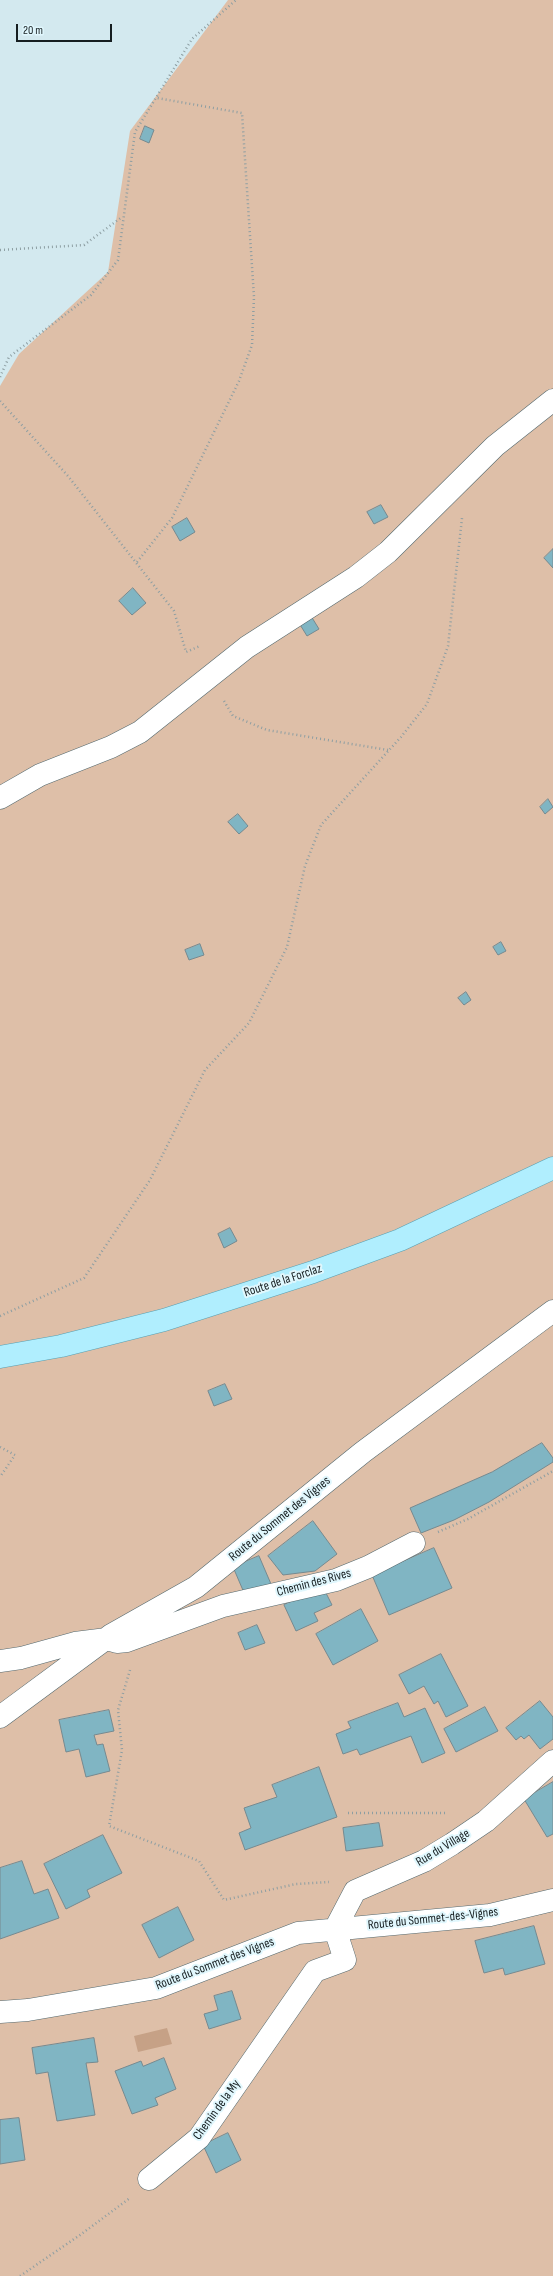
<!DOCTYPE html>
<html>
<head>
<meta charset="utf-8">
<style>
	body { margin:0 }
	#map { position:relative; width:553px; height:2276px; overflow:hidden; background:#d3e9ef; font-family:"Sofia Sans Condensed",sans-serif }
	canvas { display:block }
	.scale { position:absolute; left:16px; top:24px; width:96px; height:18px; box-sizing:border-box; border:2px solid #161e20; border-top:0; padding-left:5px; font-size:12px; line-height:14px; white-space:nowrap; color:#161e20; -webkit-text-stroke:3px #e0f7fd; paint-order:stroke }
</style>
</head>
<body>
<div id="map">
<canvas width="553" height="2276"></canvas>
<div class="scale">20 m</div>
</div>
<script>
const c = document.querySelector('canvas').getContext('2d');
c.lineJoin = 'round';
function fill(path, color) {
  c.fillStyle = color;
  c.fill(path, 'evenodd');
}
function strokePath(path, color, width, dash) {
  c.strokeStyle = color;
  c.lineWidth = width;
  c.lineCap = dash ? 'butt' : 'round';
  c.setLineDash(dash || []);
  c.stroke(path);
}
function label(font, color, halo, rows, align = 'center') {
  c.font = font + ' "Sofia Sans Condensed",sans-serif';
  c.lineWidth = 4;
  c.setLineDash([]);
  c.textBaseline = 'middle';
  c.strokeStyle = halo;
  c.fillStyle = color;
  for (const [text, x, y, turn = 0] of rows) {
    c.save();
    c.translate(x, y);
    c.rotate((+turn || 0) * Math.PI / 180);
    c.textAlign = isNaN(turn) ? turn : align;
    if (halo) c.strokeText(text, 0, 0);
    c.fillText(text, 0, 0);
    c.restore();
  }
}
fill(new Path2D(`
	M228 0H553V2276H0V386L19 354 108 272 130 131Z`), '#debfa8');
fill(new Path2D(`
	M167 2028 172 2044 138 2052 134 2036Z`), '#c6a186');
const building = new Path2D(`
	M145 126 154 130 149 143 140 139Z
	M381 505 388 517 374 524 367 512Z
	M187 518 195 532 180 541 172 527Z
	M553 549V568L544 558Z
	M133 588 146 603 132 615 119 601Z
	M311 616 319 629 307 636 299 623Z
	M548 799 553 807 545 814 540 807Z
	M238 814 248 826 239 834 228 822Z
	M501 942 506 951 498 955 493 947Z
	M200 944 204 955 189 960 185 950Z
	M466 992 471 1000 464 1005 458 998Z
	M230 1228 237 1241 224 1248 218 1234Z
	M225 1384 232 1399 214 1406 208 1391Z
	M542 1443 553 1458V1462L489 1502 454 1520 421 1533 410 1508 492 1472Z
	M313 1521 337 1554 315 1571 283 1575 268 1556Z
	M434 1548 452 1588 389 1615 372 1575Z
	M259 1556 271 1584 245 1595 233 1567Z
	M323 1587 332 1605 314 1613 318 1621 296 1631 284 1605Z
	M361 1609 378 1641 333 1665 316 1634Z
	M257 1625 265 1643 245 1650 238 1633Z
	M441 1654 468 1706 446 1717 438 1701 434 1704 424 1686 409 1694 399 1675Z
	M540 1701 553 1717V1739L540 1749 529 1735 524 1739 521 1736 516 1740 506 1728Z
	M398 1703 404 1717 425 1708 445 1753 422 1763 411 1736 360 1755 357 1749 343 1754 336 1734 351 1728 348 1722Z
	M485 1707 498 1731 456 1752 444 1729Z
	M109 1710 114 1731 94 1735 97 1745 103 1744 110 1771 86 1777 79 1749 66 1752 59 1720Z
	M319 1767 337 1817 245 1850 239 1833 251 1828 244 1808 277 1797 272 1785Z
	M553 1782V1834L547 1837 524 1799Z
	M379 1823 383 1846 346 1851 343 1828Z
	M103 1835 122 1873 87 1890 90 1897 66 1909 44 1864Z
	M22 1861 34 1894 48 1889 59 1918 0 1939V1868Z
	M178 1907 194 1940 159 1958 142 1925Z
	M534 1926 545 1964 505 1975 503 1968 484 1973 475 1941Z
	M232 1991 241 2019 209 2029 204 2014 218 2010 214 1996Z
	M94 2038 98 2062 86 2063 95 2115 57 2121 48 2072 36 2074 32 2048Z
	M164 2058 176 2089 155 2098 158 2105 132 2114 115 2071 141 2061 143 2066Z
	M19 2118 25 2160 0 2164V2120Z
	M228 2133 241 2160 216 2173 203 2145Z`);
fill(building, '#80b5c3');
strokePath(building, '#768a90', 1);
const minor = new Path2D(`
	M0 798 40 775 111 747 140 732 247 647 356 577 388 552 495 446 553 400
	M0 1661 21 1658 75 1643 107 1639 117 1642 127 1641 223 1606 336 1580 368 1567 414 1543
	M0 1717 111 1635 196 1587 363 1452 553 1311
	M335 1929 355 1891 424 1861 452 1844 486 1821 553 1761
	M0 2012 28 2010 156 1988 298 1933 490 1915 553 1900
	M149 2179 199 2138 315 1971 345 1960 335 1929`);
const major = new Path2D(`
	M0 1357 61 1346 164 1320 313 1272 400 1240 553 1168`);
strokePath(minor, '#55696e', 23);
strokePath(major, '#589eb0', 23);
strokePath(new Path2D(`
	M0 250 84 245 122 217
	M0 377 9 357 91 295 118 260 135 132 192 39 236 0
	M0 401 68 476 174 611 186 652 200 646
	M137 562 172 518 239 381 252 345 254 297 242 113 157 98
	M224 701 233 716 267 730 388 750
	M0 1316 84 1278 150 1180 205 1070 249 1023 287 947 305 866 321 825 401 737 427 704 448 646 462 518
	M0 1447 15 1455 0 1477
	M438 1532 468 1519 553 1471
	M130 1670 118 1710 122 1750 109 1826 199 1861 224 1900 296 1884 329 1882
	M348 1813H446
	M20 2276 80 2235 130 2198`), '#8d9ea2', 2.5, [1, 3]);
strokePath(minor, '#fff', 22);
strokePath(major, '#b0eefe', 22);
label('13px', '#161e20', '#e0f7fd', [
	["Route de la Forclaz",283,1281,-18],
	["Route du Sommet des Vignes",280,1519,-39],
	["Chemin des Rives",314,1583,-15],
	["Rue du Village",443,1848,-31],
	["Route du Sommet-des-Vignes",433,1919,-6],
	["Route du Sommet des Vignes",215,1964,-21],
	["Chemin de la My",217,2110,-54]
]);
</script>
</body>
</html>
